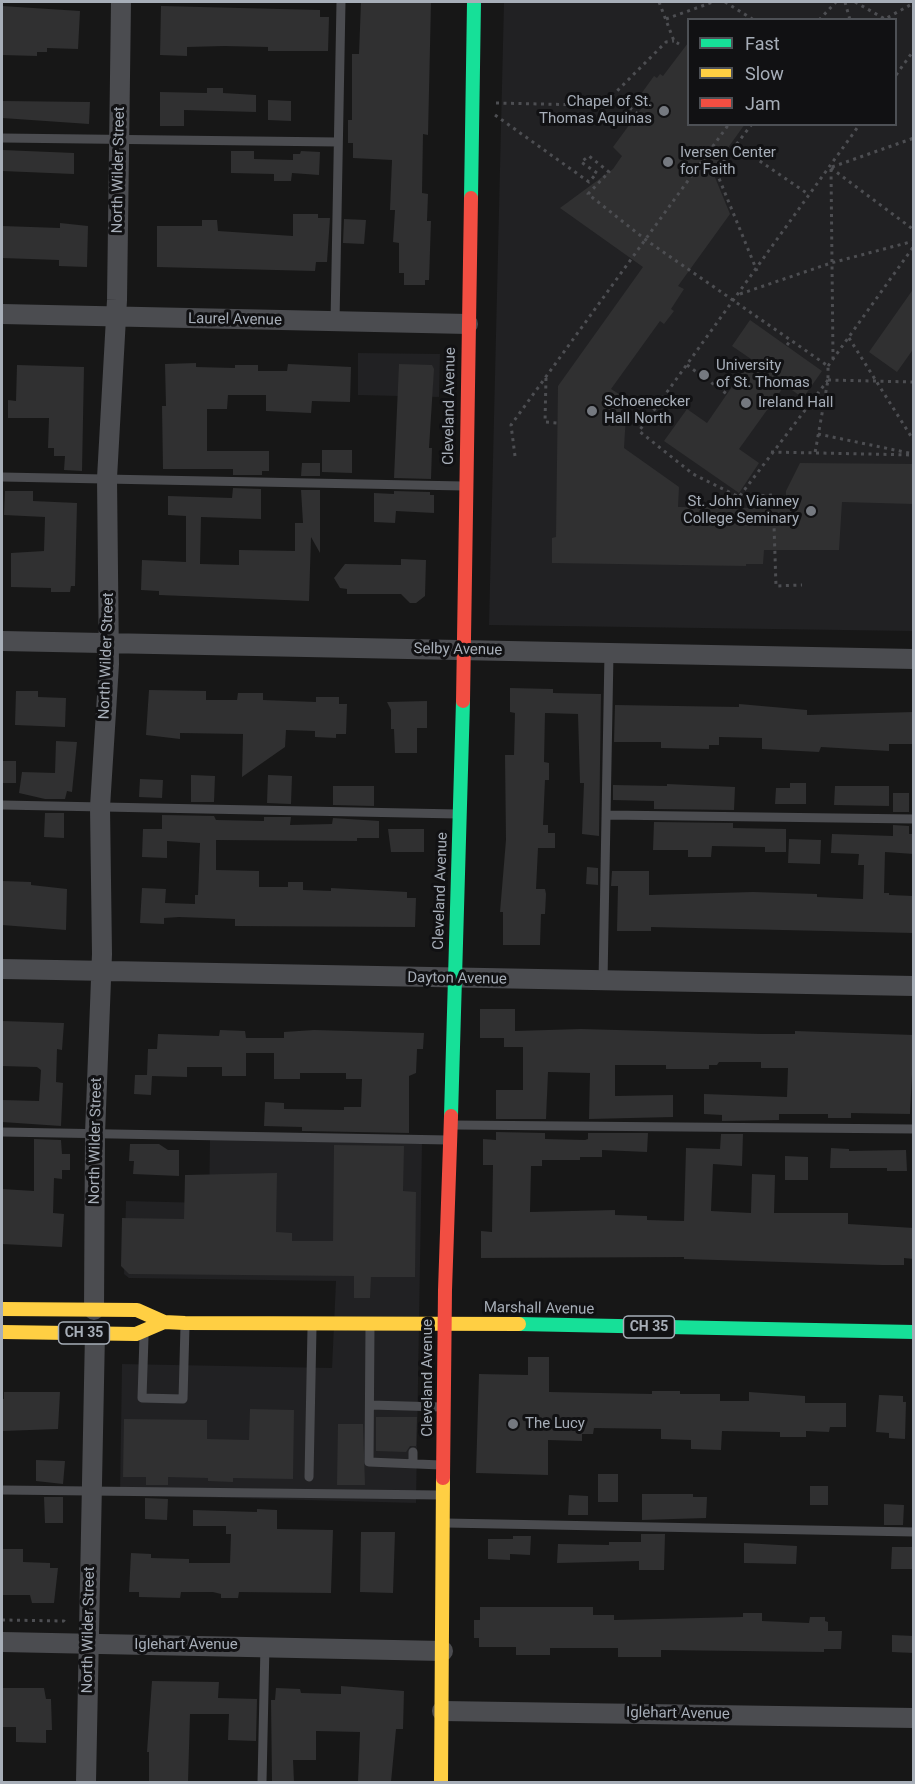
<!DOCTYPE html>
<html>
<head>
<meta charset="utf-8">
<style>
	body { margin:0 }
	#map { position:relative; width:915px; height:1784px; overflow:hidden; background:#171717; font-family:Roboto,sans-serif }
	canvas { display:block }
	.frame { position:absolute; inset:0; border:3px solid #a7aeb8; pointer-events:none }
	.legend { position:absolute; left:687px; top:18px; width:210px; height:108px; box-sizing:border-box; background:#111113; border:2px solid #4d5055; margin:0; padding:8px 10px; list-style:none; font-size:18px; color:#a7aeb8 }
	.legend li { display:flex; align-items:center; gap:12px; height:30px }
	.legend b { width:30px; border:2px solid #4d5055 }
</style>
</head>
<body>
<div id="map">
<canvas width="915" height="1784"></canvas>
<div class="frame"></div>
<ul class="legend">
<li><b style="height:8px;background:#16e098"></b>Fast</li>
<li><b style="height:8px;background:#ffcf43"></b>Slow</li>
<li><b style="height:8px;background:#f24e42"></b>Jam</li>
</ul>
</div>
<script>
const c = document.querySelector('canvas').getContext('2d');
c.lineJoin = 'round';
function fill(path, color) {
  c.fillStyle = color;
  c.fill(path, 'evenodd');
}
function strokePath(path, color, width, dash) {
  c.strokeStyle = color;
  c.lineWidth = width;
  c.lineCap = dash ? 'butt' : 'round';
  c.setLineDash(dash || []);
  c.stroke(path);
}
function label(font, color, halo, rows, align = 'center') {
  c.font = font + ' Roboto,sans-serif';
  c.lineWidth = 6;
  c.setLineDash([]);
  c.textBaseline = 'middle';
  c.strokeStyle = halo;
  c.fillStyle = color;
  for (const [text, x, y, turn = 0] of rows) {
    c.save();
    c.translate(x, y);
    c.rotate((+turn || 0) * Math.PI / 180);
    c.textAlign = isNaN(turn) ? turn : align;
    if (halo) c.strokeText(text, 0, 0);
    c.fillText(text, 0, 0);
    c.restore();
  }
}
fill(new Path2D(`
	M504 2H913V631L489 625ZM688 20H896V124H688Z
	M358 353 440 354 439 397 358 395Z
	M210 1139 422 1144 416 1503 120 1495 122 1364 332 1368 336 1281 129 1278 124 1274 126 1201 209 1203Z`), '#212123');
fill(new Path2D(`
	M361 2H431L428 135 423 134 422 193 428 194 427 221H431L429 280H425V285H404V273H399V243L393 242 395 210H390L392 160 353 158V143H348V120H352V54H359Z
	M2 6 80 11 78 49 47 48V52H37V56L2 55Z
	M161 6 320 10V17H329L328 51H268V47L224 46 187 47V56L160 55Z
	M688 43V124H745L712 170 730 214 678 286 684 289 671 309 674 311 664 324 660 321 611 389 627 399 624 448 679 487 678 507 761 508 751 502H786V491L800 463 914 464V504L842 502 839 550H764L763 564H746V566L552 563V538L556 537 558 386 643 267 560 208 613 169 622 156 613 147 641 109 636 106 639 103 636 101 654 76 657 78 660 74 663 76Z
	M207 88H223V93L256 95V112L184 110V126H160V92L207 93Z
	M268 100 291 101V121L268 120Z
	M2 101 90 102 89 124 2 118Z
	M2 150 74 153V174L2 171Z
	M231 151H254V159L293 160V154H300L301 151 320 152 319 175 292 173 291 181H274V174L231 173Z
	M293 214H318V218H330L327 262H316L315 271 157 267V226H202V220H217L218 231 293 236Z
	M344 219 366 220 364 244 343 243Z
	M60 223 88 226 87 267 59 266V260L2 258V226L60 228Z
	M914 288V348L897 372 869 352Z
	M750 320 822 371 803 398 785 385 739 449 759 463 739 493 664 441 687 409 707 423 727 394 751 359 732 346Z
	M196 363V367L235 368V365H258V371H287L288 364 351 367 350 402 312 401 311 413 266 411V395H228L227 409H207V451H269V471H262V475H233V469H163L162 406H166L165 364Z
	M399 364 432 365 434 369 429 448H432L431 479 394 478Z
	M17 365 84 367 82 471 64 470 65 456H54V448H48L49 418H8V400L16 401Z
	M322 450H352V473L322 472Z
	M302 463H320V476H301Z
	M233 488 261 489V519L201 517 200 564 239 565V550L295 551V523H303L301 490H320V553L311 537 309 601 159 595V591L141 590 142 560 186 562V516L168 515V496L232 498Z
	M5 491H33V501L77 503 75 586H71L70 592H51V588L11 587V553L44 551 45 517 4 515Z
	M394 491 430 492V495H434V513L396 511 395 523 374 522V493L394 494Z
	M401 559 426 560 425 596 416 603H410L401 594H347V589L340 588 334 578 345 564 401 565Z
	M510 688 553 689V693L601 694 599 836 582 834 584 783H580L578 714 545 713 544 762 549 763V780H545L543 825H548V833H555V848H538L536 889H545L546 894 545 914H541L540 945H503V912H500L506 840 505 755H514L515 713 510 712Z
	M149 690 206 691V700H237L238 693H263V700L316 702V697H339V704H347L346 734H336V738L315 737V731L286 730 285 747 242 777 243 734 180 733V739L146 735Z
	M16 691H38V697L66 698 65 727 15 725Z
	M427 701V728H417V753H395L394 729H391V710L387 702Z
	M739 704 807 710V715L914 712V744H889V751L821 747 819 752 762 749V738L719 737V745H709V749L661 748V742H614L615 705 739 707Z
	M56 741 77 742 72 792 67 791 65 799H45L19 793 22 772 55 773Z
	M2 761H16V783H2Z
	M191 775 215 776 214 802H191Z
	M268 775 292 776 291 804 267 803Z
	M140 779 163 780 162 798 139 797Z
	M790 783H806V804H775L776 788H790Z
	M667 784 735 787 734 810 654 809V801L613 800V785L667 786Z
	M333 786H374V806L333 805Z
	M835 786H889V806L834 805Z
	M893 793H909V812H893Z
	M45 813H64V838L44 837Z
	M162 815 214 816 216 820 264 821V817H291L290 825 332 824 333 818 379 821V838H357V841L216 840V870L259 871V887H288V882H303V890L331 891V888L407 892V898H416L415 927 235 926V919L179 917 164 918V924L140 923 142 888 166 889 165 903 195 904V895H198L200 843 167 841V858L142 857 143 829H162Z
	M654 822 733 823V828L786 829V852H765V847L712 846 711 857H688V850H653Z
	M893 825 909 826V834H914V854L885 852 884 893H889V895L914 896V933L651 927V931H617L618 886H611L612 871H649V895L753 892 817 894V897L863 899 864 865H858L859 854 831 853 832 834 893 836Z
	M388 829H424V852H391Z
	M789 839 821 840 820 864 788 863Z
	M587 867 598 868V885L586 884Z
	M2 881 31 882V885L67 889 66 930 2 925Z
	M480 1009H515V1031L581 1029 761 1034H795V1031L914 1035 910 1114 851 1113V1118H828V1114H779V1120L722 1121V1115L704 1114V1094L787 1097 788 1068H761V1062H719L717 1065H709V1069H666V1065H615V1096L673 1095V1117L589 1119 590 1073 548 1072 546 1119H496V1090H523V1047H504V1038H480Z
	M2 1021 64 1023 62 1050 57 1049 56 1082 63 1083 61 1126 2 1122V1100L39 1101 41 1070 37 1067 2 1066Z
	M220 1030 245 1031 246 1038H284V1032L314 1030 424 1033 423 1049H417L416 1073 409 1076V1133L302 1131V1127L264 1126 265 1102 284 1103V1109L344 1110V1107H361L362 1079H346V1073H300V1079H274V1053H246V1076H222V1067H187V1077L152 1076 151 1095 134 1094 135 1075H147L148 1049H157L158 1034 219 1036Z
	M496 1132 545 1133V1139L585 1140 588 1139V1133H648L647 1152 602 1150V1157H580V1160H542V1166H531L530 1212 615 1210V1215L647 1216V1220L684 1221 686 1148 720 1149 721 1134H743L742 1166 713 1164 711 1211 751 1213 752 1174 775 1175 774 1213H848V1224L914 1228V1259L904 1258V1265H882L684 1259V1257L481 1258V1231L492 1232 493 1165H483V1139L496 1140Z
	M34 1139 61 1140 62 1154H70V1170H62V1179L54 1178 53 1213 64 1214 62 1247 2 1244V1189L34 1191Z
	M130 1144H159L168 1150H179V1176L133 1174 134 1161H129Z
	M334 1145 404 1146 403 1191 416 1192 415 1277H371L370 1298H354V1276L129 1274 121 1266 122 1218 184 1219 185 1175 277 1173 276 1232 292 1233V1241H333Z
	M831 1148 849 1149V1151L906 1150 907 1171H887V1168H830Z
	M785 1156 808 1157V1180H785Z
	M528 1357H549V1392L652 1394V1391H680V1394H720V1401H749V1392L805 1396V1403H846V1427H830L829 1432 806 1431V1437H780V1432L722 1431 721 1450 691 1449V1440L661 1439V1429L594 1428 593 1434H582V1441L548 1440V1475L476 1473 479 1374 528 1375Z
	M4 1392H60L58 1429 2 1431V1399H4Z
	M879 1395 903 1396V1402H906L905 1439 889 1438V1433L876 1432Z
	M250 1409 294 1410 293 1479 233 1478V1482L208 1481V1478L168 1477V1485H146V1477H123L124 1419 207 1420V1439L249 1440Z
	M376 1417H417L416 1446H410L406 1452 376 1451Z
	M338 1424H363L365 1485H337Z
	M36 1460 65 1461 63 1484 36 1481Z
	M598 1474H618V1502H598Z
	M810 1486H828V1505H810Z
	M642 1494H693V1497H707L706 1518 642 1520Z
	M569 1495 588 1496V1515H568Z
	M44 1497H63V1523H45Z
	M145 1498 168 1499 167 1520 145 1519Z
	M884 1504 904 1505 903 1525H884Z
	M257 1509 277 1510V1529L333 1530 331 1593 239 1592 238 1598H221V1594L213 1592H181L180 1598 139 1597V1592H129L131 1553 151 1554V1558L189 1559V1563H230L231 1534H226V1526H193V1510L257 1512Z
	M361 1532H395L393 1593 360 1592Z
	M641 1534H665L664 1570H639V1561L557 1563 558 1544 609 1545V1542H641Z
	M513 1536H531L530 1555 510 1554V1560L488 1559V1539H513Z
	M744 1543 797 1546 796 1564 744 1563Z
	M892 1547H913L912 1569H891Z
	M2 1549H23V1562L50 1563V1568H58L54 1603H32L30 1595H2Z
	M480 1607H593V1615H614V1620L743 1617V1613H762V1621L809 1623 810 1617H825V1621L828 1622V1631H842L841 1649H824V1652L661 1650V1657H618V1648H550V1655H516V1647H479V1638H474V1620H480Z
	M892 1635 914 1636V1653L892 1652Z
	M152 1681 219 1682 218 1698 257 1699 256 1741 228 1740 229 1714H190L188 1782H149V1752H147Z
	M341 1686 404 1691 403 1729H396L391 1782H358L360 1732 316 1731V1760H293L294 1782H272L271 1700H275L276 1688 300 1689 301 1693 341 1694Z
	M2 1688H44L46 1699H51L52 1730H46V1743L16 1742V1727H2Z`), '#303031');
strokePath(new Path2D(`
	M659 2 674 41 679 44
	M725 2 754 20
	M845 2 850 20
	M855 2 885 19 912 4 914 6
	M666 19 713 2
	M819 20 836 2
	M896 75 914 50
	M496 103 587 105 613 95
	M638 114 613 95 666 42 674 41
	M495 115 589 182 597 173 581 162 589 156 609 172 588 194 646 240 828 366V380L815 453
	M752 124 716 171 757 271
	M735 144 808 194
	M832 167 914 138
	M831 168 914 230
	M831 169 833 358
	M740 294 831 263 914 241
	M849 338 914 441
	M787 345 791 340
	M687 365 727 394
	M828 366 914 246
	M546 378 545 422 558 423
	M828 380 739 497 693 474 639 431 860 124
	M828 380 914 382
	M818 434 914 454
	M771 452 914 455
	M515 456 511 425 729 124
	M739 497 773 495 776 586 802 585
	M2 1620 64 1621 67 1624`), '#4d4e52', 3, [3, 4.5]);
strokePath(new Path2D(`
	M2 138 338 142
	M335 322 341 2
	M2 477 464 486
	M2 805 458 814
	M608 815 914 819
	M603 981 609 653
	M453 1125 914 1129
	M2 1132 449 1140
	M370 1326 369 1462 441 1465
	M144 1337 142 1398 183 1399 185 1326
	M370 1405 442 1407
	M413 1464V1452
	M309 1477 312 1328
	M2 1490 440 1495
	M446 1523 914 1532
	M262 1782 265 1645`), '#4b4c50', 9);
strokePath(new Path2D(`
	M2 314 468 324
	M2 641 914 659
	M2 969 914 986
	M94 1310 95 1134 102 954 100 807 109 664 107 478 117 300 121 2
	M2 1642 443 1651
	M442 1711 914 1718
	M86 1782 95 1333`), '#4b4c50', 20);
strokePath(new Path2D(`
	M471 198 474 2
	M451 1116 463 701
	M519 1324 914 1332`), '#16e098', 14);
strokePath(new Path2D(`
	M2 1309 137 1310 164 1322 185 1323 519 1324
	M2 1332 136 1334 164 1322
	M441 1782 443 1478`), '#ffcf43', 14);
strokePath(new Path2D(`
	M463 701 471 198
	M443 1478 445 1290 451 1116`), '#f24e42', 14);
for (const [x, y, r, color] of [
	[664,111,6,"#757980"],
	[668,162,6,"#757980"],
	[704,375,6,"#757980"],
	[746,403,6,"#757980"],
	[592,411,6,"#757980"],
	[811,511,6,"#757980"],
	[513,1424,6,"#757980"]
]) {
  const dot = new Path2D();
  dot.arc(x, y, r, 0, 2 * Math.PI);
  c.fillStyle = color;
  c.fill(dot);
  strokePath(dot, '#111113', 2);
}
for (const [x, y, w] of [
	[649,1327,51],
	[84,1333,51]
]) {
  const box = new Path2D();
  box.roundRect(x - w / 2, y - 11, w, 22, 4.5);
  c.fillStyle = '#111113';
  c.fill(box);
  strokePath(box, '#a7aeb8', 1.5);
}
label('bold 14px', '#a7aeb8', null, [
	["CH 35",649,1327],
	["CH 35",84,1333]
]);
label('15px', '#a7aeb8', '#111113', [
	["Chapel of St.",652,102,"right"],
	["Thomas Aquinas",652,119,"right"],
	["Iversen Center",680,153],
	["for Faith",680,170],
	["University",716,366],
	["of St. Thomas",716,383],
	["Schoenecker",604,402],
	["Hall North",604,419],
	["Ireland Hall",758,403],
	["St. John Vianney",799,502,"right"],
	["College Seminary",799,519,"right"],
	["The Lucy",525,1424]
], 'left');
label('15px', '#a7aeb8', '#111113', [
	["North Wilder Street",119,170,-89],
	["Laurel Avenue",235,320,1],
	["Cleveland Avenue",450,406,-89],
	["Selby Avenue",458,650,1],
	["North Wilder Street",107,656,-88],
	["Cleveland Avenue",441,891,-88],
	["Dayton Avenue",457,979,1],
	["North Wilder Street",96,1141,-89],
	["Marshall Avenue",539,1309,1],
	["Cleveland Avenue",428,1378,-90],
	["North Wilder Street",89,1630,-89],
	["Iglehart Avenue",186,1645],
	["Iglehart Avenue",678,1714,1]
]);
</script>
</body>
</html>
